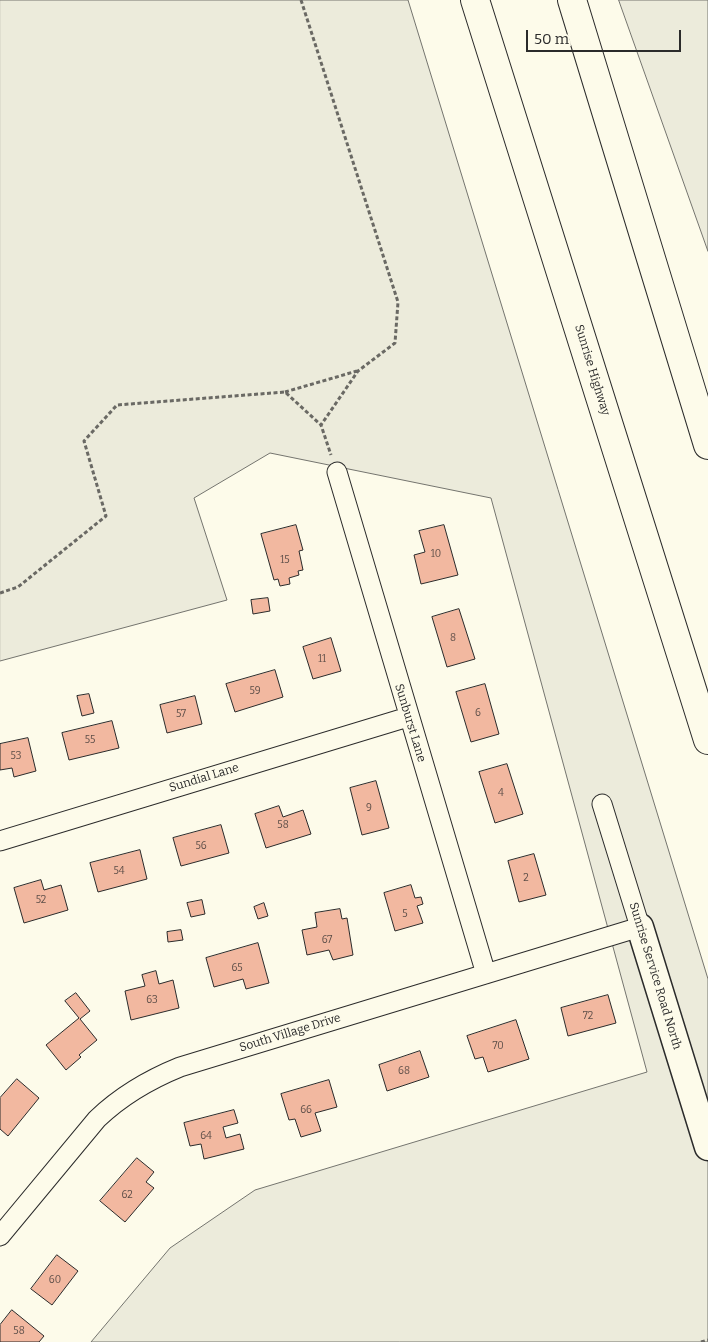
<!DOCTYPE html>
<html>
<head>
<meta charset="utf-8">
<style>
	body { margin:0 }
	#map { position:relative; width:708px; height:1342px; overflow:hidden; background:#fdfbea; font-family:Bitter,serif }
	canvas { display:block }
	.scale { position:absolute; left:526px; top:30px; width:155px; height:22px; box-sizing:border-box; border:2px solid #2b2b2b; border-top:0; padding-left:6px; font-size:15px; line-height:18px; white-space:nowrap; color:#2b2b2b; -webkit-text-stroke:4px #fdfbea; paint-order:stroke }
</style>
</head>
<body>
<div id="map">
<canvas width="708" height="1342"></canvas>
<div class="scale">50 m</div>
</div>
<script>
const c = document.querySelector('canvas').getContext('2d');
c.lineJoin = 'round';
function fill(path, color) {
  c.fillStyle = color;
  c.fill(path, 'evenodd');
}
function strokePath(path, color, width, dash) {
  c.strokeStyle = color;
  c.lineWidth = width;
  c.lineCap = dash ? 'butt' : 'round';
  c.setLineDash(dash || []);
  c.stroke(path);
}
function label(font, color, halo, rows, align = 'center') {
  c.font = font + ' Bitter,serif';
  c.lineWidth = 4;
  c.setLineDash([]);
  c.textBaseline = 'middle';
  c.strokeStyle = halo;
  c.fillStyle = color;
  for (const [text, x, y, turn = 0] of rows) {
    c.save();
    c.translate(x, y);
    c.rotate((+turn || 0) * Math.PI / 180);
    c.textAlign = isNaN(turn) ? turn : align;
    if (halo) c.strokeText(text, 0, 0);
    c.fillText(text, 0, 0);
    c.restore();
  }
}
const green = new Path2D(`
	M0 0H408L708 979V1342H91L170 1248 255 1190 647 1072 491 498 270 453 194 498 227 600 0 661Z
	M619 0H708V251Z`);
fill(green, '#ecebdb');
strokePath(green, '#74746e', 1);
const building = new Path2D(`
	M296 525 303 550 299 551 303 570 298 571 299 575 289 578 290 584 280 586 278 579 274 580 261 534Z
	M444 525 458 575 421 584 414 555 425 552 419 531Z
	M268 598 270 611 253 614 251 600Z
	M459 609 475 659 447 667 432 617Z
	M331 638 341 671 313 679 303 647Z
	M275 670 283 697 235 712 226 684Z
	M485 684 499 734 471 742 456 692Z
	M89 694 94 713 82 716 77 696Z
	M195 696 202 724 167 733 160 705Z
	M112 721 119 748 69 760 62 733Z
	M28 738 36 771 14 777 12 768 0 770V744Z
	M507 764 523 814 495 823 479 772Z
	M376 781 389 828 362 835 350 788Z
	M279 806 283 817 303 810 311 834 266 848 255 814Z
	M221 825 229 853 181 866 173 838Z
	M140 850 147 879 98 892 90 863Z
	M534 854 546 895 519 902 508 861Z
	M41 880 44 890 61 885 68 910 24 923 14 888Z
	M411 885 415 898 421 897 423 904 417 906 423 923 395 931 384 893Z
	M202 900 205 914 191 917 187 903Z
	M264 903 268 916 258 919 254 907Z
	M340 909 342 919 347 918 353 955 333 960 329 950 307 955 302 930 317 927 315 913Z
	M181 930 183 940 168 942 167 932Z
	M258 943 269 983 246 989 243 979 214 987 206 958Z
	M156 971 159 984 173 980 179 1008 131 1020 125 991 145 986 142 975Z
	M76 993 90 1011 80 1019 97 1040 79 1055 81 1057 66 1070 46 1045 79 1018 65 1001Z
	M608 995 616 1023 568 1036 561 1008Z
	M516 1020 529 1059 488 1072 483 1057 475 1059 467 1036Z
	M420 1051 429 1077 387 1091 379 1065Z
	M17 1079 39 1098 8 1136 0 1129V1098Z
	M329 1080 337 1107 315 1113 321 1131 301 1137 295 1119 289 1120 281 1094Z
	M234 1110 238 1123 223 1127 226 1138 240 1134 244 1149 204 1159 201 1144 190 1146 184 1123Z
	M137 1158 154 1172 146 1182 154 1188 125 1222 100 1201Z
	M57 1255 78 1271 52 1305 31 1289Z
	M12 1310 44 1336 39 1342H0V1325Z`);
fill(building, '#f2b8a0');
strokePath(building, '#2b2b2b', 1);
const street = new Path2D(`
	M337 472 486 974
	M0 841 408 717
	M0 1236 97 1119C122 1095 148 1080 180 1067L640 927 602 804`);
const secondary = new Path2D(`
	M640 927 708 1147`);
const highway = new Path2D(`
	M475 0 708 740
	M572 0 708 445`);
strokePath(street, '#2b2b2b', 21);
strokePath(secondary, '#2b2b2b', 29);
strokePath(highway, '#2b2b2b', 30);
strokePath(new Path2D(`
	M301 0 398 302 395 343 358 371 321 425 331 455
	M285 392 357 371
	M0 593 18 587 106 516 84 441 117 405 285 392 321 425
	M701 1342 708 1340`), '#6a6964', 3, [4, 2.5]);
strokePath(street, '#fdfbea', 19);
strokePath(secondary, '#fdfbea', 26);
strokePath(highway, '#fdfbea', 28);
label('10px', '#5d4e48', null, [
	["10",436,554],
	["15",285,560],
	["8",453,638],
	["11",322,659],
	["59",255,691],
	["6",478,713],
	["57",181,714],
	["55",90,740],
	["53",16,756],
	["4",501,793],
	["9",369,808],
	["58",283,825],
	["56",201,846],
	["54",119,871],
	["2",526,878],
	["52",41,900],
	["5",405,914],
	["67",327,940],
	["65",237,968],
	["63",152,1000],
	["72",588,1016],
	["70",498,1046],
	["68",404,1071],
	["66",306,1110],
	["64",206,1136],
	["62",127,1195],
	["60",55,1280],
	["58",19,1331]
]);
label('12px', '#2b2b2b', '#fdfbea', [
	["Sunrise Highway",592,370,73],
	["Sunburst Lane",410,723,73],
	["Sundial Lane",204,778,-17],
	["Sunrise Service Road North",655,976,73],
	["South Village Drive",290,1033,-17]
]);
</script>
</body>
</html>
